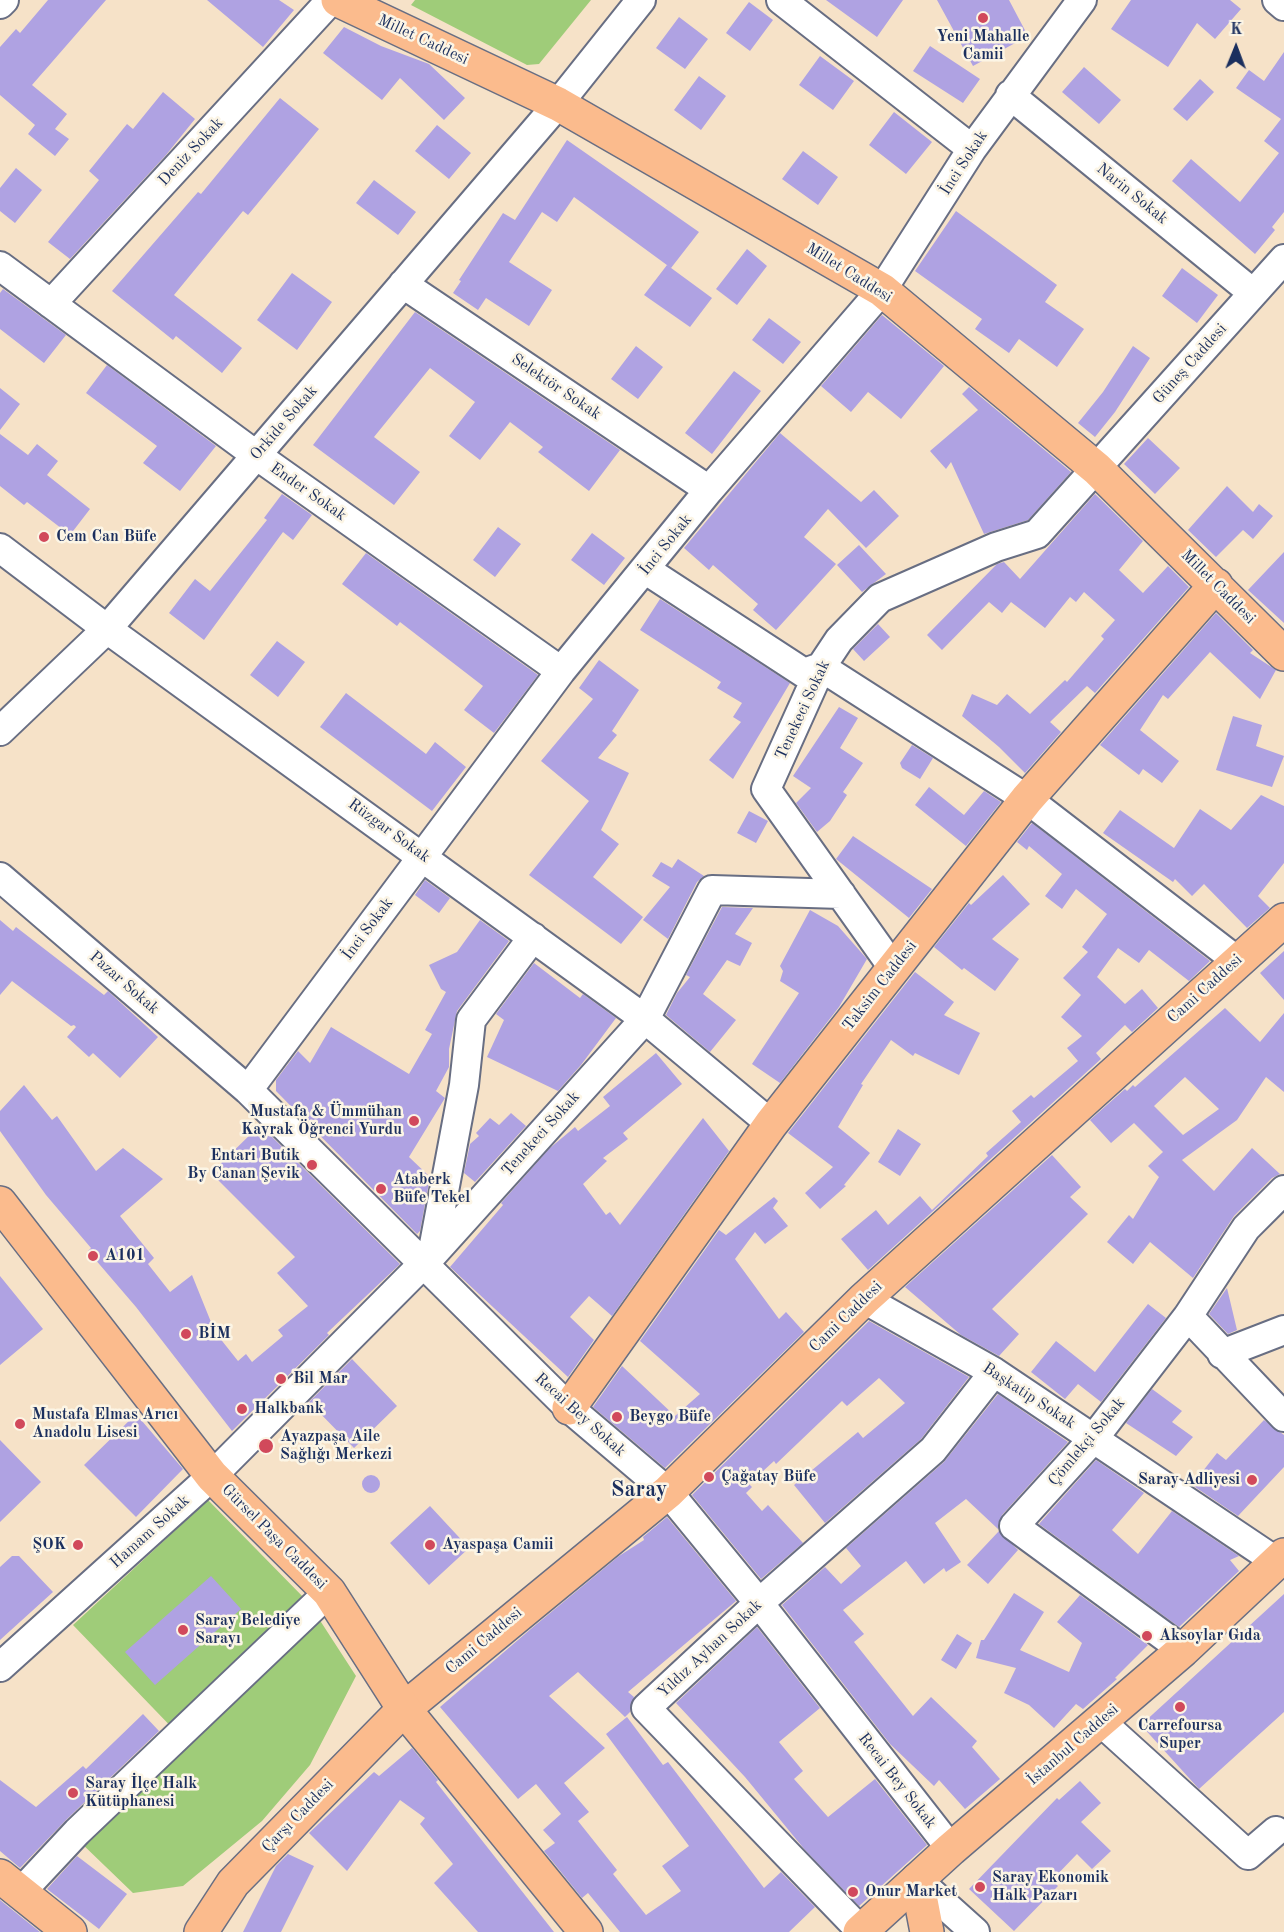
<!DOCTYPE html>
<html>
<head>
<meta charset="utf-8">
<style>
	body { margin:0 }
	#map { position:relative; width:1284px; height:1932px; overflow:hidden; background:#f6e2c8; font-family:"Old Standard TT",serif }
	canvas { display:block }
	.north { position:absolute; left:1206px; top:18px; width:60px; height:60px; -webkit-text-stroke:4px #fcf5e5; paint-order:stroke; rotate:1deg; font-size:16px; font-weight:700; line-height:24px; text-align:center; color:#1b2f5e }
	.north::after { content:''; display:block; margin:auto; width:21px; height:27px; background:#1b2f5e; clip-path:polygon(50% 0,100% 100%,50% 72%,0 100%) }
</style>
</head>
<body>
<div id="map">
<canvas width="1284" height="1932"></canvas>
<div class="north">K</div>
</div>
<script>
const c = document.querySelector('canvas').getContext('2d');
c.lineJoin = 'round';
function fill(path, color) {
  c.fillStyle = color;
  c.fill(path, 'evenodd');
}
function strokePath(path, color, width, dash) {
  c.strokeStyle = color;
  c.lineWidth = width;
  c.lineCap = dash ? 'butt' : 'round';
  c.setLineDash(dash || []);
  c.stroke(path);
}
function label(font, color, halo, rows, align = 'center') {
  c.font = font + ' "Old Standard TT",serif';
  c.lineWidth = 5;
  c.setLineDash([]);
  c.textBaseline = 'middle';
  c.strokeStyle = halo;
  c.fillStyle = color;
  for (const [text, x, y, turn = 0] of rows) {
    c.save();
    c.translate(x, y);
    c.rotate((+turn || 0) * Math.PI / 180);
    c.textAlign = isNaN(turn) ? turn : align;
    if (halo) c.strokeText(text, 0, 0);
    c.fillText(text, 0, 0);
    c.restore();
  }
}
fill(new Path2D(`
	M415 0H591L539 64 527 65 411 5Z
	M208 1500 308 1602 356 1676 310 1765 262 1821 183 1886 133 1893 78 1840 181 1737 73 1625Z`), '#9fcc79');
fill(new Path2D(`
	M48 0H106L32 85 67 114 55 129 69 139 55 156 28 134 35 125 0 95V47L16 29 20 33Z
	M207 0H279L294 10 263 47Z
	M826 0H903L877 37Z
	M937 0H1009L1028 36 973 66Z
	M1131 0H1230L1241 9 1215 39 1197 23 1168 67 1111 29Z
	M749 2 773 20 750 51 726 33Z
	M679 17 708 39 685 69 656 48Z
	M344 27 381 46 429 64 465 98 444 120 400 78 382 100 323 53Z
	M930 46 980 79 963 103 913 71Z
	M1284 52V212L1272 227 1275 230 1255 254 1172 181 1191 159 1240 202 1279 153 1264 141 1281 119 1236 88 1249 70 1264 81Z
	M820 56 854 81 833 110 799 85Z
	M1084 67 1121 100 1099 124 1062 92Z
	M699 76 726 96 701 130 674 110Z
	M1200 79 1214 92 1187 121 1173 109Z
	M163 92 195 119 166 155 70 259 48 242 99 180 89 171 127 124 133 129Z
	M280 98 319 129 248 215 243 211 174 295 242 348 222 373 176 336 173 340 112 291 198 192 201 194Z
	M894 112 932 142 906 174 869 145Z
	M437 125 471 153 449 179 415 151Z
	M567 140 699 232 671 268 574 197 557 222 542 212 509 262 552 290 529 326 486 298 478 310 453 293 461 281 459 280 503 213 515 220Z
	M803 151 838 177 818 205 782 179Z
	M16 168 42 190 15 223 0 211V188Z
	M374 180 416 212 398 235 356 203Z
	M956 211 1057 285 1045 302 1084 329 1057 367 1019 339 1009 353 975 329 982 319 915 271Z
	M747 249 767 266 737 305 716 289Z
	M667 265 712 298 690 327 644 295Z
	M1182 268 1218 295 1197 323 1162 296Z
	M292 273 332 302 297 350 257 320Z
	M3 289 66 335 44 363 0 329V293Z
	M415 312 620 450 589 491 538 452 543 447 510 422 480 460 449 436 475 402 430 368 374 437 420 472 394 505 313 445Z
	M882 315 944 366 901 419 868 392 851 412 821 386Z
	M769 318 801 342 783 364 752 340Z
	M636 346 663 367 638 399 611 379Z
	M1133 346 1150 358 1115 412 1095 437 1078 423 1103 392Z
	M107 365 216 446 180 491 143 463 157 446 86 393Z
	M734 371 761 391 712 454 685 433Z
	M969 387 1071 472 1028 520 984 534 951 462 946 469 930 451 978 410 962 394Z
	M0 388 20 404 0 430Z
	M780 433 861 502 874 490 899 516 866 548 828 509 804 537 836 564 776 630 753 610 758 604 713 565 709 570 684 548Z
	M0 434 28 455 37 444 58 461 47 475 90 509 70 535 27 502 24 505 0 486Z
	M1148 438 1180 468 1155 494 1124 464Z
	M1227 486 1253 512 1259 504 1273 516 1253 539 1243 530 1216 557 1188 530Z
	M282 494 312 515 293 540 283 532 204 640 169 613 195 579 210 591 267 520 264 518Z
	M1095 494 1143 541 1119 570 1143 593 1168 566 1189 587 1095 693 1087 686 1050 722 1061 732 1025 773 999 747 962 716 972 694 997 705 1007 694 1030 714 1065 680 1067 682 1104 639 1101 636 1115 620 1084 592 1076 602 1070 597 1045 628 1011 602 1002 613 989 602 942 650 927 635 997 564 1004 562 1020 579Z
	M498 527 521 544 495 577 473 560Z
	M592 533 625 558 604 585 571 560Z
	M859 545 886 574 862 592 837 565Z
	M1284 552V623L1248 590Z
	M366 553 538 675 494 733 464 710 483 686 400 622 397 626 342 584Z
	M660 599 790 683 733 779 709 760 741 722 733 717 742 703 717 688 721 682 640 630Z
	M1216 613 1253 650 1250 653 1276 670 1260 699 1210 652 1168 699 1163 695 1140 730 1179 761 1162 783 1143 769 1139 775 1100 745Z
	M878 624 890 637 864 661 853 649Z
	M277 641 305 662 278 697 250 675Z
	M599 660 639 690 612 731 617 735 598 758 629 773 601 830 619 844 593 877 643 917 621 944 529 875 589 801 541 761 593 699 579 688Z
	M346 693 426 754 435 742 466 767 432 811 320 727Z
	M839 707 858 718 840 748 863 763 843 792 847 795 830 821 817 832 796 803 811 788 793 776Z
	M1233 716 1262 725 1256 746 1284 756 1272 787 1216 770Z
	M912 745 933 758 920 779 902 768 900 763Z
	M929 787 964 815 984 791 1001 802 966 846 915 805Z
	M1261 795 1284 806V863L1258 896 1270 908 1247 928 1204 884 1192 896 1175 879 1173 882 1103 833 1120 810 1174 848 1200 809 1231 830Z
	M749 811 768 821 756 843 737 833Z
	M1032 823 1210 961 1189 981 1149 950 1139 963 1118 948 1097 977 1125 1004 1142 989 1158 1008 1132 1032 1125 1025 1096 1053 1101 1059 868 1270 841 1239 876 1210 888 1225 920 1196 932 1210 988 1156 986 1153 1021 1122 1012 1111 1031 1095 1034 1098 1078 1061 1067 1048 1082 1036 1061 1017 1081 995 1063 978 1088 952 1082 947 1107 914 1076 889 1062 909 1045 896 1062 874 1029 846 1027 850 1017 842Z
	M853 836 932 889 909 918 836 859Z
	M678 859 704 876 697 882 668 939 643 920 670 887 652 876 661 862 672 868Z
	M1003 875 1030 904 992 939 1019 959 995 991 964 968 962 970 934 947 969 903 971 905Z
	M425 880 450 898 439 913 415 895Z
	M722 907 753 908 735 934 752 943 740 966 727 960 703 994 736 1020 710 1052 666 1015 677 993 690 977 686 975Z
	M810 910 838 926 867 959 839 1007 780 1083 752 1064 799 993 780 981 783 971 780 966Z
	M0 920 13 931 16 927 104 995 108 991 158 1037 120 1078 93 1053 89 1057 67 1037 76 1027 74 1025 71 1026 12 981 0 995Z
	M480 920 509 941 457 1011 449 1049V1067L436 1091 445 1098 409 1157 430 1177 420 1231 417 1234 276 1091V1080L298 1051 310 1063 331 1027 409 1074 432 1034 425 1030 446 992 441 989 429 965 457 952Z
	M1284 951V1000L1260 973Z
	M534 963 580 998 583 994 616 1018 581 1065 558 1091 487 1057 504 1020 496 1014Z
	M915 972 954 1002 944 1015 980 1033 959 1075 915 1053 913 1056 891 1040 861 1084 863 1085 838 1127 870 1153 844 1185 846 1186 820 1209 805 1193 833 1167 788 1133Z
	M1225 1008 1260 1042 1284 1013V1092L1266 1077 1237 1120 1182 1160 1214 1191 1252 1148 1280 1174 1272 1178 1234 1216 1193 1278 1150 1242 1133 1264 1107 1242 1129 1215 1133 1219 1159 1177 1148 1166 1163 1152 1134 1123 1111 1143 1090 1120 1125 1089 1127 1091 1133 1085 1135 1087ZM1185 1077 1219 1109 1183 1135 1154 1106Z
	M656 1053 682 1084 623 1133 628 1139 603 1158 607 1161 583 1184 606 1215 610 1212 620 1225 703 1118 729 1151 612 1316 589 1296 570 1317 594 1340 568 1377 450 1267 503 1205 501 1203 550 1148 575 1127 578 1131 610 1106 603 1097Z
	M24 1085 52 1120 57 1116 96 1171 123 1148 163 1179 120 1216 154 1258 148 1264 170 1292 192 1275 215 1332 238 1361 246 1354 252 1362 283 1336 278 1330 308 1306 277 1273 295 1257 211 1173 260 1125 400 1264 327 1333 329 1335 232 1431 136 1307 88 1251 91 1248 46 1195 0 1131V1111Z
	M511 1113 526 1126 475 1182 464 1173 470 1144 479 1136 476 1133 490 1118 499 1125Z
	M898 1129 921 1144 900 1176 878 1162Z
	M1052 1155 1081 1187 1070 1197 1088 1214 992 1309 1019 1334 999 1356 961 1335 905 1287Z
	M774 1197 778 1201 773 1208 788 1226 765 1244 755 1232 735 1259 779 1319 786 1312 804 1332 665 1468 593 1407 622 1366 675 1416 700 1394 640 1341 719 1230 726 1235Z
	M0 1276 43 1329 0 1365Z
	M1227 1288 1237 1330 1228 1334 1209 1314Z
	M1148 1304 1166 1318 1101 1402 1078 1384 1065 1399 1031 1372 1056 1341 1095 1372Z
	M869 1321 969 1377 921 1439 825 1523 794 1485 858 1432 863 1438 905 1403 879 1378 847 1406 842 1401 776 1464 774 1461 749 1484 752 1487 746 1493 762 1511 768 1505 803 1543 761 1579 692 1495Z
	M352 1359 397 1406 354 1448 309 1402Z
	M1152 1389 1182 1411 1172 1422 1193 1437 1176 1456 1126 1423Z
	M998 1394 1068 1442 1002 1515 998 1529 966 1499 935 1523 961 1562 946 1572 944 1568 924 1584 906 1561 843 1610 864 1634 854 1642 913 1716 931 1697 977 1741 972 1747 1000 1779 965 1809 939 1780 934 1786 890 1744 782 1605 825 1567 841 1584 861 1566 846 1548 944 1462Z
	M136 1414 183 1469 136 1517 84 1465Z
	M1264 1420 1284 1435V1467L1238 1516 1192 1485 1217 1453 1226 1460Z
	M0 1440 41 1482 0 1522Z
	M1096 1460 1144 1493 1112 1530 1138 1554 1172 1511 1239 1556 1230 1560 1239 1571 1179 1627 1039 1524Z
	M362 1484a9 9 0 1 1 18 0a9 9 0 1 1-18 0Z
	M430 1506 469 1548 429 1585 390 1543Z
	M667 1517 736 1601 628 1692 634 1697 630 1712 625 1717 578 1672 549 1696 605 1748 564 1783 589 1812 578 1821 617 1870 613 1874 646 1915 681 1891 662 1866 689 1846 606 1734 627 1717 663 1765 668 1762 764 1888 781 1872 815 1907 789 1932H620L588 1893 582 1898 544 1851 555 1843 543 1830 561 1814 536 1784 518 1799 440 1707 532 1628 619 1556 644 1540 643 1537Z
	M999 1531 1018 1550 988 1584 967 1565Z
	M12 1556H19L53 1592 0 1640V1567Z
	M211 1576 241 1609 155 1685 125 1652Z
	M1014 1593 1044 1612 1020 1650 1069 1672 1082 1643 1057 1622 1080 1595 1148 1645 1115 1678 1117 1679 1083 1709 1076 1704 1054 1728 1029 1705 1004 1693 1016 1668 976 1658 981 1640H984Z
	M1284 1594V1712L1199 1789 1141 1725Z
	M757 1627 820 1708 779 1742 803 1771 794 1779 828 1817 875 1779 927 1845 859 1906 805 1850 745 1777 676 1703Z
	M957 1634 972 1643 956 1669 941 1660Z
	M143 1714 159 1731 66 1820 20 1868 0 1851V1780L36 1807 83 1766 86 1769Z
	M412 1748 438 1780 436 1782 554 1932H478L434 1883 453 1864 420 1824 425 1818 400 1800 347 1871 309 1833 374 1772 379 1776Z
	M1080 1781 1101 1803 1081 1822 1111 1851 1092 1869 1077 1854 1052 1880 1058 1886 1014 1931 969 1889 1057 1798 1059 1800Z
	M288 1854 314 1866 281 1932H243L276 1866Z
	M77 1856 127 1894 99 1929 47 1889Z
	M0 1900 40 1932H0Z`), '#afa2e2');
const minor = new Path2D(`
	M781 0 972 149
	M1277 0 1284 6
	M0 4 4 0
	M1010 95 1253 293
	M0 266 256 455 561 671
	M403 284 709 490
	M51 304 331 0
	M0 548 107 629 645 1019 771 1124
	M646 570 804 673 821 667 1027 799 1236 960
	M0 731 107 629 558 104 641 0
	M0 877 248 1090 569 1408 668 1492 759 1603 951 1849
	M894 969 766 789 821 667 839 640 880 598 996 547 1037 534 1284 259
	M248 1090 561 671 709 490 882 290 972 149 1082 0
	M432 1255 464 1085 471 1020 533 937
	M864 1299 994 1372 1277 1562
	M1188 1316 1284 1417
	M1222 1354 1284 1330
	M1183 1650 1014 1526 1094 1438 1188 1316 1246 1228 1284 1190
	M0 1667 212 1476 432 1255 645 1019 712 890 841 894
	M1100 1721 1248 1855 1276 1831
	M917 1880 975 1932
	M20 1893 77 1832 329 1592
	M861 1931 646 1708 759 1603 933 1450 994 1372`);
const major = new Path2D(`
	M338 0 558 104 882 290 1097 469 1284 654
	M569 1408 771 1124 1027 799 1216 585
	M404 1709 668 1492 864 1299 1284 920
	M0 1876 70 1932
	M917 1880 927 1932`);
const highway = new Path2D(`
	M0 1203 212 1476 329 1592 404 1709 586 1932
	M201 1932 233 1883 404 1709
	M860 1932 951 1849 1183 1650 1284 1555`);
strokePath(minor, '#686e83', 32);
strokePath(major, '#686e83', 36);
strokePath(highway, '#686e83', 36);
strokePath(minor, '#fff', 28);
strokePath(major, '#fbbb8d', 33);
strokePath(highway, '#fbbb8d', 33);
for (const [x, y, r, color] of [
	[983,18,6,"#d1495b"],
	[44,537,6,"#d1495b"],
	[414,1121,6,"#d1495b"],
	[312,1165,6,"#d1495b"],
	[381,1189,6,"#d1495b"],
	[93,1256,6,"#d1495b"],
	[186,1334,6,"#d1495b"],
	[281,1379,6,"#d1495b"],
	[242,1409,6,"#d1495b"],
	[617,1417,6,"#d1495b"],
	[20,1424,6,"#d1495b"],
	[266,1446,8,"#d1495b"],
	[709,1477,6,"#d1495b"],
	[1252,1480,6,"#d1495b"],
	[78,1545,6,"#d1495b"],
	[430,1545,6,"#d1495b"],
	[183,1630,6,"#d1495b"],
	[1147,1636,6,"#d1495b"],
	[1180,1707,6,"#d1495b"],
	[73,1793,6,"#d1495b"],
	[980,1887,6,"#d1495b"],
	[853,1892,6,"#d1495b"]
]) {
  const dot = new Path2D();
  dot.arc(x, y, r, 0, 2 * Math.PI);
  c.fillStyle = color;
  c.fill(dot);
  strokePath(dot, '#fcf5e5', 2);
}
label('bold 16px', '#1b2f5e', '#fcf5e5', [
	["Yeni Mahalle",983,37,"center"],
	["Camii",983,55,"center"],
	["Cem Can Büfe",56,537],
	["Mustafa & Ümmühan",402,1112,"right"],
	["Kayrak Öğrenci Yurdu",402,1130,"right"],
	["Entari Butik",300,1156,"right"],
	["By Canan Şevik",300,1174,"right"],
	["Ataberk",393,1180],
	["Büfe Tekel",393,1198],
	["A101",105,1256],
	["BİM",198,1334],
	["Bil Mar",293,1379],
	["Halkbank",254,1409],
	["Mustafa Elmas Arıcı",32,1415],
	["Anadolu Lisesi",32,1433],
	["Beygo Büfe",629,1417],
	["Ayazpaşa Aile",280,1437],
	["Sağlığı Merkezi",280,1455],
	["Çağatay Büfe",721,1477],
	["Saray Adliyesi",1240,1480,"right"],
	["ŞOK",66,1545,"right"],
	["Ayaspaşa Camii",442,1545],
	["Saray Belediye",195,1621],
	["Sarayı",195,1639],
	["Aksoylar Gıda",1159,1636],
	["Carrefoursa",1180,1726,"center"],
	["Super",1180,1744,"center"],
	["Saray İlçe Halk",85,1784],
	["Kütüphanesi",85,1802],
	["Saray Ekonomik",992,1878],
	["Halk Pazarı",992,1896],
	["Onur Market",865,1892]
], 'left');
label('16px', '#1b2f5e', '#fcf5e5', [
	["Millet Caddesi",423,40,25],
	["Deniz Sokak",191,152,-47],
	["İnci Sokak",964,163,-57],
	["Narin Sokak",1132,194,39],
	["Millet Caddesi",849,273,32],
	["Güneş Caddesi",1190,364,-48],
	["Selektör Sokak",556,387,34],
	["Orkide Sokak",284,423,-49],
	["Ender Sokak",308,492,35],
	["İnci Sokak",666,545,-51],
	["Millet Caddesi",1218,587,45],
	["Tenekeci Sokak",803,710,-65],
	["Rüzgar Sokak",389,831,36],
	["İnci Sokak",368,929,-53],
	["Pazar Sokak",124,983,41],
	["Taksim Caddesi",880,986,-52],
	["Cami Caddesi",1205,989,-42],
	["Tenekeci Sokak",541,1134,-48],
	["Cami Caddesi",846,1317,-44],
	["Başkatip Sokak",1029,1396,33],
	["Recai Bey Sokak",580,1415,42],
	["Çömlekçi Sokak",1087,1442,-50],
	["Hamam Sokak",150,1532,-42],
	["Gürsel Paşa Caddesi",274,1537,45],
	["Cami Caddesi",484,1641,-40],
	["Yıldız Ayhan Sokak",710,1649,-43],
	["İstanbul Caddesi",1073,1745,-41],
	["Recai Bey Sokak",897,1781,52],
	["Çarşı Caddesi",298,1816,-46]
]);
label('bold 22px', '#1b2f5e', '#fcf5e5', [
	["Saray",639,1490]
]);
</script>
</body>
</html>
